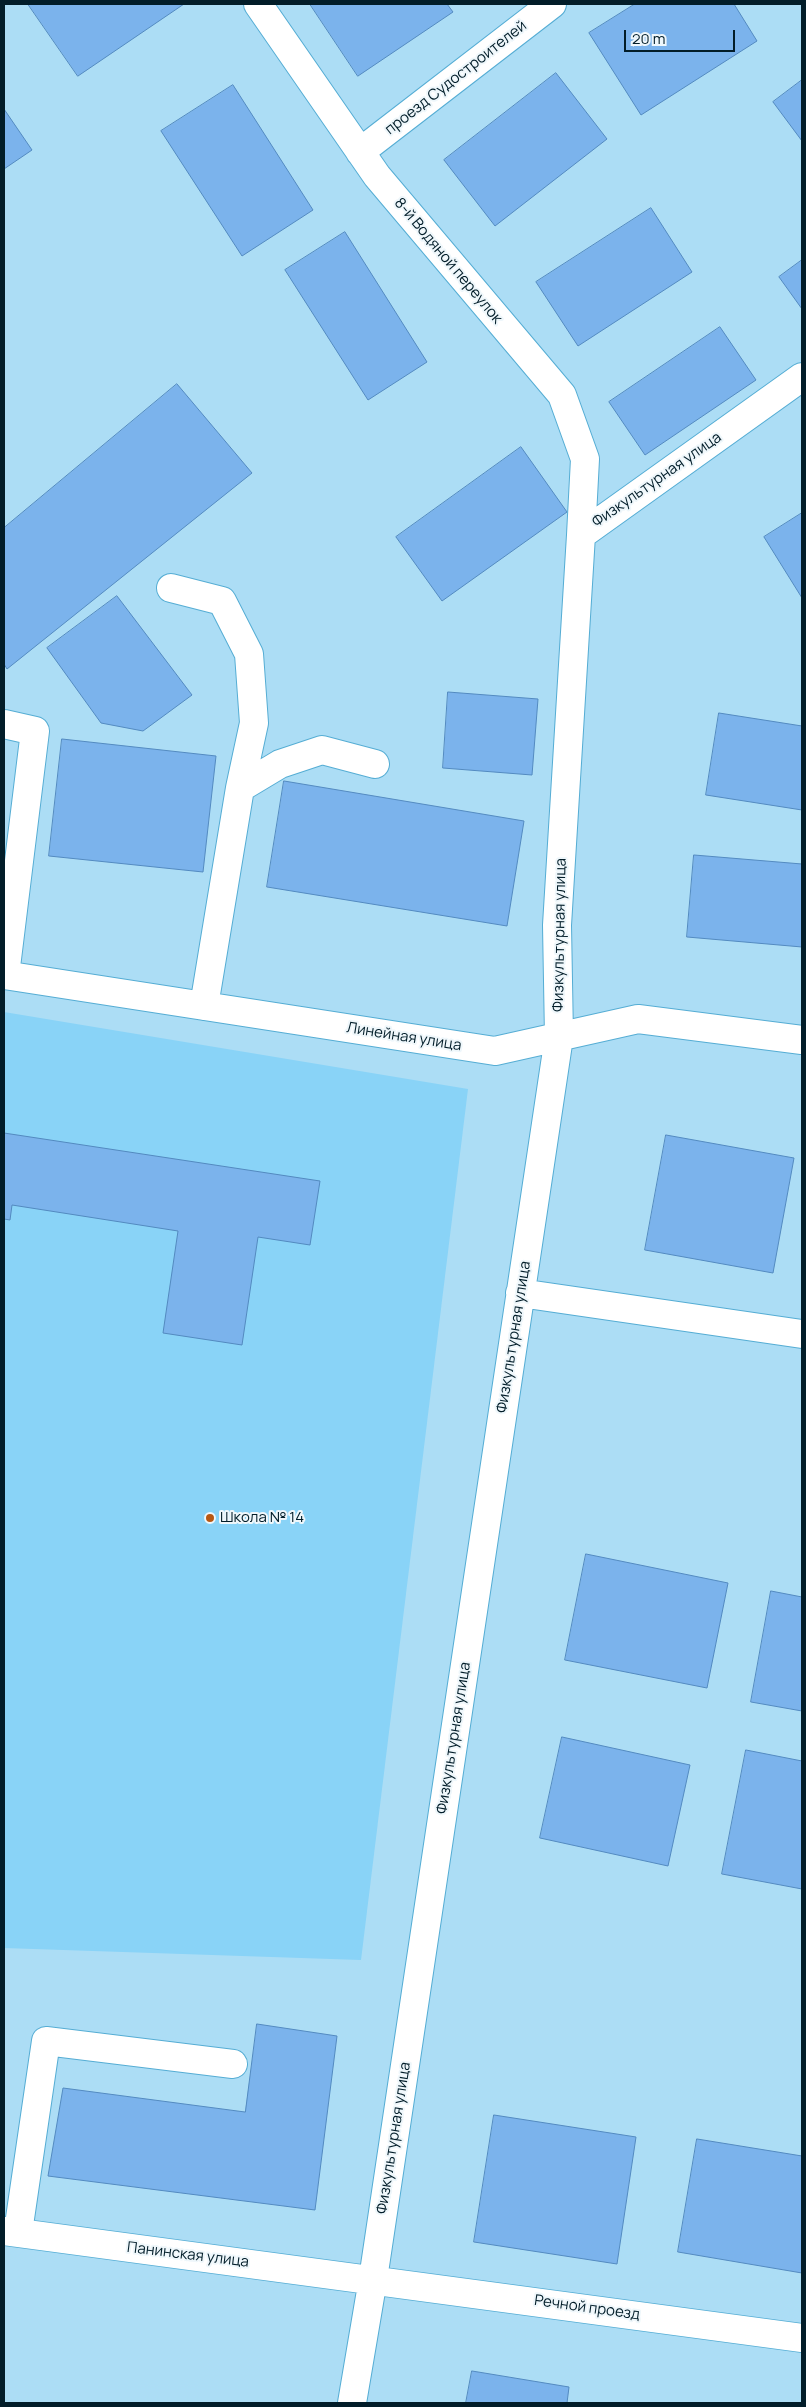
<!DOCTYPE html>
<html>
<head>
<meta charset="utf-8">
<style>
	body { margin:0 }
	#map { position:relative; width:806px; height:2407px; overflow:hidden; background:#acddf5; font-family:Manrope,sans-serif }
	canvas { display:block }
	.frame { position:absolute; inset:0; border:5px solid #021d29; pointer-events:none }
	.scale { position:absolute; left:624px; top:30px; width:111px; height:22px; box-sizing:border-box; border:2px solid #021d29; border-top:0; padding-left:6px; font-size:15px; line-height:18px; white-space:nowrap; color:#021d29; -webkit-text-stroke:4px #eff7fb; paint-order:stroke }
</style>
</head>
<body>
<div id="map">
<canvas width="806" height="2407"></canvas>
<div class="frame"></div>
<div class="scale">20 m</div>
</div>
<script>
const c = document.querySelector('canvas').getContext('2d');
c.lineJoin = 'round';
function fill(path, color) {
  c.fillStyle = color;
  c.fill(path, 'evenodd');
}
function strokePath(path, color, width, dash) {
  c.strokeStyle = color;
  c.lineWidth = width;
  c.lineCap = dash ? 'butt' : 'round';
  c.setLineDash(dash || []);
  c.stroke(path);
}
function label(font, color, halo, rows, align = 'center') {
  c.font = font + ' Manrope,sans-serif';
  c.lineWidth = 4;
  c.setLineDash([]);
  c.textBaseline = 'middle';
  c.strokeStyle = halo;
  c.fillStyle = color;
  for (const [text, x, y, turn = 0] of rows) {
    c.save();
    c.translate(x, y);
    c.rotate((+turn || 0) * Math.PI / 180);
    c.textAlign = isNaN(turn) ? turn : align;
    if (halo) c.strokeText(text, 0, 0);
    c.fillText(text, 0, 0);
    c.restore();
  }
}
fill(new Path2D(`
	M4 1012 468 1089 361 1960 4 1948Z`), '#89d3f7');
const building = new Path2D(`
	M28 4H184L78 76Z
	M310 4H447L453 12 358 76Z
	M635 4H734L757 41 641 115 589 33Z
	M556 73 607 139 495 226 444 160Z
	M802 80V141L773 102Z
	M233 85 313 210 242 256 161 131Z
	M4 109 32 150 4 169Z
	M651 208 692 272 578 346 536 282Z
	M345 232 427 362 368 400 285 270Z
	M802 260V309L779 277Z
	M720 327 756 380 645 455 609 402Z
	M177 384 252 473 7 669 4 664V528Z
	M521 447 567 512 442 601 396 537Z
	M802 513V598L764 537Z
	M117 596 192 695 143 731 101 723 47 648Z
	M448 692 538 699 532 775 443 768Z
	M719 713 802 726V810L706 795Z
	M62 739 216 756 203 872 49 856Z
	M284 781 524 821 507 926 267 887Z
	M694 855 802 864V947L687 937Z
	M4 1133 320 1181 310 1245 258 1237 242 1345 163 1333 178 1231 12 1205 10 1220 4 1219Z
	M666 1135 794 1158 773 1273 645 1250Z
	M586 1554 728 1583 707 1688 565 1660Z
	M771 1591 802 1597V1711L751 1702Z
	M562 1737 690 1765 668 1866 540 1838Z
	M746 1750 802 1761V1889L722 1874Z
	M257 2024 337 2036 315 2210 48 2176 63 2088 245 2112Z
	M494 2115 636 2137 617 2264 474 2242Z
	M697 2139 802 2156V2273L678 2252Z
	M472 2371 569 2387 567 2403H466Z`);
fill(building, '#7bb3ec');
strokePath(building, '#538ac0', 1);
const minor = new Path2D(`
	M258 4 377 176 562 395 585 459 581 535
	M360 152 552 4
	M171 588 222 601 249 654 254 723 240 788
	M4 724 35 731 5 975
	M4 975 495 1051 638 1019 802 1040
	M204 1006 240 788 280 764 322 750 375 764
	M520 1293 802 1334
	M4 2231 802 2338
	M18 2232 46 2041 233 2064
	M352 2403 373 2279 559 1037 557 925 581 535 802 377`);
strokePath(minor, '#55add4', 30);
strokePath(minor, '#fff', 28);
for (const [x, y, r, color] of [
	[210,1518,5,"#b85813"]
]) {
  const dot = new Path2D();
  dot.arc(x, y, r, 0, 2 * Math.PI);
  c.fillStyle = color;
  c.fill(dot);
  strokePath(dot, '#eff7fb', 2);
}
label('15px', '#021d29', '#eff7fb', [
	["проезд Судостроителей",456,78,-38],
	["8-й Водяной переулок",448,261,50],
	["Физкультурная улица",657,480,-35],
	["Физкультурная улица",560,935,-89],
	["Линейная улица",404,1037,9],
	["Физкультурная улица",514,1337,-81],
	["Физкультурная улица",454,1738,-81],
	["Физкультурная улица",394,2138,-81],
	["Панинская улица",188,2255,7],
	["Речной проезд",587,2308,8]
]);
label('15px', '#021d29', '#eff7fb', [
	["Школа № 14",220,1518]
], 'left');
</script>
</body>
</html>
